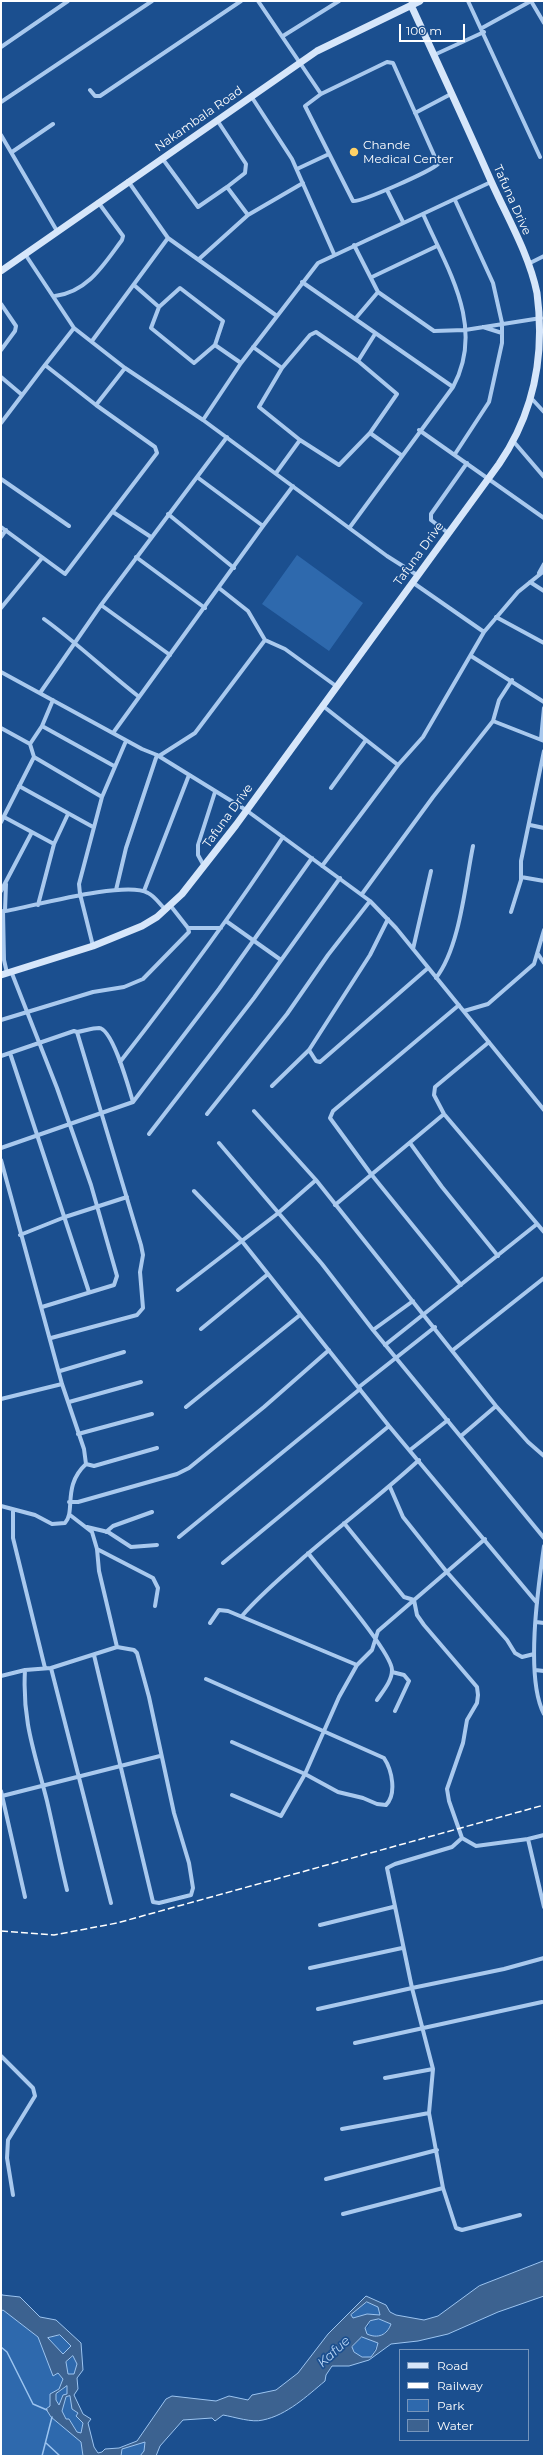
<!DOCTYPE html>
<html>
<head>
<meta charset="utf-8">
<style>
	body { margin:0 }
	#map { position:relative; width:545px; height:2457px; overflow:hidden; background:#1b4f8f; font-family:Montserrat,sans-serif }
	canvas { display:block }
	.frame { position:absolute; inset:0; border:2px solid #fff; pointer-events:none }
	.legend { position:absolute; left:399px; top:2349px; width:130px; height:92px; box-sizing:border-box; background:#1b4f8f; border:1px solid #7695bc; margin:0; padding:5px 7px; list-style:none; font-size:12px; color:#fff }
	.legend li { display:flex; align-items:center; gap:8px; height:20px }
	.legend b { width:20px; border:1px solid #7695bc }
	.scale { position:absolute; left:399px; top:24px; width:66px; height:18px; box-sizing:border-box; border:2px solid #fff; border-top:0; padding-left:5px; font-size:12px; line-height:14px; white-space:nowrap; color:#fff; -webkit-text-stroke:3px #1b4f8f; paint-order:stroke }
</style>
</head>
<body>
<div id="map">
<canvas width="545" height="2457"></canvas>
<div class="frame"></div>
<ul class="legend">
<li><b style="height:5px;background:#d6e6fa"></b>Road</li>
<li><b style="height:5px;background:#fff"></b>Railway</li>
<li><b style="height:11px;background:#2e69ad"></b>Park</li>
<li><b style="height:11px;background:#3c6290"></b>Water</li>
</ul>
<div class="scale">100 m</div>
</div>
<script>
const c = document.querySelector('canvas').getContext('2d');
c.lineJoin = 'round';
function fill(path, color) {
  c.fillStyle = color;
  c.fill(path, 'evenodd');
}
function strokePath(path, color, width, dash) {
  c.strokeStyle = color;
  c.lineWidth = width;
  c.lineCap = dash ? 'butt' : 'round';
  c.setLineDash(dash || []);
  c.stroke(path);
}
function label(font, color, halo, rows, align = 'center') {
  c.font = font + ' Montserrat,sans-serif';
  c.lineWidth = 3.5;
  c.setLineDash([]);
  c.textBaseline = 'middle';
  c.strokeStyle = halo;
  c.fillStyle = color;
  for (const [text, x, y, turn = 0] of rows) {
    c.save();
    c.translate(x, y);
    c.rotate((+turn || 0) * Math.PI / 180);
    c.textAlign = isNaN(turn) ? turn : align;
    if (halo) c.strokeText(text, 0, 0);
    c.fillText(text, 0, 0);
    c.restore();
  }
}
fill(new Path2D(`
	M297 555 363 603 329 651 262 604Z
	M367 2302 378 2307 380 2315 367 2314 353 2318 351 2315Z
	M3 2310 38 2337 53 2375 58 2373 64 2379 59 2389 50 2394 51 2417 81 2442 83 2456H1V2311Z
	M379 2319 391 2324C386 2335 378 2339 367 2334L365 2328 368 2327 370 2321Z
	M60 2335 71 2346 63 2355 48 2338Z
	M362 2337 378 2343 371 2357C362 2357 355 2356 352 2347Z
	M74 2356 77 2364 74 2374H68L66 2362Z
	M67 2386V2394L63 2395 59 2405 56 2400V2394Z
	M70 2395 83 2423 81 2433 77 2432 69 2419 66 2420 62 2411 66 2397Z
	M146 2441 144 2451 140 2456H109H120L122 2449Z`), '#2e69ad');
const water = new Path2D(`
	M544 2261V2296L498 2312 448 2334 418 2341 391 2344 369 2360 349 2366H332L326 2375 325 2381C307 2396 287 2415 263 2420 252 2423 235 2417 223 2415L215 2421 212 2418 183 2420 160 2446 156 2456H140L144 2451 145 2442 122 2449 121 2456H83L81 2442 51 2417 46 2409 50 2406V2394L59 2389 63 2379 58 2373 53 2376 38 2337 3 2310 1 2311V2292L2 2295 20 2297 40 2317 56 2320 81 2343 83 2370 77 2378 78 2389 74 2395 83 2414 91 2419 88 2423 94 2447 98 2453 102 2452 105 2449 119 2448 137 2441 166 2399 172 2396 216 2401 229 2396 248 2400 252 2395 276 2390 298 2373 328 2334 366 2296 386 2305 390 2312 396 2315 424 2320 438 2316 479 2286ZM367 2302 378 2307 380 2315 367 2314 353 2318 351 2315ZM379 2319 391 2324C387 2335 378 2339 367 2334L365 2328 370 2321ZM60 2335 71 2346 63 2354 48 2338ZM362 2337 378 2343 376 2350 371 2357H362L354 2352 352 2347ZM73 2356 77 2364 74 2374H68L66 2362ZM67 2386V2394L63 2395 59 2405 56 2400V2394ZM70 2396 72 2409 78 2413 76 2416 83 2423 81 2433 77 2432 69 2419H66L62 2411 66 2397Z`);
fill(water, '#3c6290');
strokePath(water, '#9cc4f0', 1);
strokePath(new Path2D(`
	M1 2347 7 2352 33 2404 47 2410
	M46 2443 60 2456
	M42 2456 52 2417`), '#9cc4f0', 1.5);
strokePath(new Path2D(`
	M258 1 321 94
	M468 1 540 157
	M531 1 544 23
	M482 28 531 1
	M283 36 339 1
	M1 47 68 1
	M434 55 484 32
	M387 62 393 63 438 164C431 171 362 202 353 201L305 106 321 94Z
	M90 90 95 96H100L241 1
	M251 96 292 159 334 254
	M1 102 152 1
	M415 113 451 94
	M217 120 246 164 245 173 227 187 248 215
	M1 135 57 231
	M12 152 53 124
	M162 158 198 207 227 187
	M297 169 329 154
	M387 190 403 222
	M168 238 277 316
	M354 245 378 292 434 331 465 330 541 318
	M25 254 74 328 125 368 203 420 387 556 417 575
	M199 259 248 215 303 183
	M528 264 544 256
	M372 277 437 246
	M302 282 453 387
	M134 285 159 307
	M180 288 223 321 215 345 194 363 151 328 159 307Z
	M55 296C88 292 104 264 122 240L123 236 98 202
	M1 304 16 326 15 331 1 350
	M355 319 378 292
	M483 327 502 333
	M316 332 358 361 397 394 370 433 339 465 300 440 259 407 282 368 310 335Z
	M92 341 168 238 128 181
	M215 345 241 363
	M253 347 282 368
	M358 361 375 334
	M1 377 21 394
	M533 400 544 412
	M96 405 125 368
	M203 420 241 363 318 263 491 182
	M1 423 45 365
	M419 430 544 518
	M370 433 401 455
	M514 442 544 477
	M455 454 489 402 502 343V323L493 283 455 200
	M276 473 300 440
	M197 477 263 526 293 486
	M1 479 69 526
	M113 512 151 537
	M168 514 234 568
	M1 527 65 574 157 453 155 447 96 405 45 365 74 328
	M350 527 453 387C486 326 447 269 423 214
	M448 533 431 520V514L467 463
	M1 537 6 530
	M136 557 205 608
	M539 573 544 564
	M412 582 484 632
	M530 582 544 591
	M219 588 248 611 265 640 285 649 336 686
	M101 605 170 655
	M1 608 42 558
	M496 617 544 643
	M44 619C77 643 106 671 138 696
	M471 656 544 702
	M1 672 142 749 157 755 246 810 370 901 396 928 544 1110
	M40 693 101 605 227 437
	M323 706 398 765
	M493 721 544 741
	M42 726 114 766
	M1 728 30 744 42 726 53 700
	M113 733 263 526
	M541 739 544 708
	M159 756 195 733 265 640
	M34 757 102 797
	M19 786 93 827
	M331 788 366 740
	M4 817 54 844
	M1 822 34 757 30 744
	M530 825 544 828
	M204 866 198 855V845L215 792
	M322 866 398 765 423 737 484 632 518 592 544 571
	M521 877 544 881
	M116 890 126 848 157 755
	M1 891 32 832
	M144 891 189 775
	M362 894 433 797 493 721 499 700 512 680
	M38 905 54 844 68 814
	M3 911 4 960 7 973
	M5 911 6 884
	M1 912C30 907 126 880 148 893 155 896 160 905 166 910
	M511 912 521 880V861L544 751
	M226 921 281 960
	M188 928H221
	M93 946 80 894 79 884 102 797 126 741
	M413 949 431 871
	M538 954 544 963
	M11 971 57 1088 91 1185 117 1276 114 1285 42 1307
	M436 978C460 947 465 885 473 846
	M459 1005 333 1111 330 1118 371 1174 461 1285
	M464 1011 488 1004 534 964 544 930
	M1 1020 93 992 124 987 143 979 189 932 188 928 170 905
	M77 1032C84 1031 92 1028 99 1028 113 1029 129 1089 133 1102
	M489 1042 435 1087 434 1095 444 1114 544 1232
	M309 1050 316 1061 320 1062 428 968
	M10 1053 89 1292
	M1 1056 74 1031 77 1032 141 1245 143 1255 140 1272 143 1308 137 1315 51 1338
	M120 1062C177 989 232 915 283 837
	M272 1086 309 1050 370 955 388 919
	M254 1111 316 1180 496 1406 528 1442 544 1456
	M207 1114 287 1014 328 955 370 901
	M149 1134 254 998 340 878
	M219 1143 322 1264 373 1330 544 1538
	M410 1143 442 1187 498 1256
	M1 1148 133 1102 219 989 312 858
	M1 1160 62 1384 84 1449 86 1464C62 1486 76 1511 65 1523L52 1524 35 1515 1 1506
	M194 1191 241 1240 389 1426 537 1603
	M335 1205 444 1114
	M20 1235 65 1217 127 1197
	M178 1290 277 1214 316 1180
	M201 1329 268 1274
	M373 1330 413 1301
	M385 1345 537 1224
	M453 1350 544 1278
	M60 1371 124 1352
	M359 1387 435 1327
	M1 1399 62 1384
	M69 1402 141 1382
	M186 1407 300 1315
	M78 1434 152 1414
	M461 1436 496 1406
	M410 1450 448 1420
	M86 1464 94 1466 157 1448
	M390 1487 403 1517 446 1571 507 1640 515 1653 522 1657 534 1654
	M69 1502H78L177 1474 189 1468 264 1407 329 1350
	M13 1510V1538L45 1668
	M70 1515 92 1532 97 1549 99 1571 117 1647
	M344 1523 404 1597 414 1600 417 1615 424 1625 477 1687 478 1695 477 1703 467 1720 463 1743 447 1789 449 1801 462 1838
	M87 1527 108 1532 131 1547 157 1545
	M106 1532 113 1526 152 1512
	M179 1537 360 1389
	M544 1546C538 1588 525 1678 544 1714
	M97 1549 153 1578 158 1588 155 1606
	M308 1553C323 1573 392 1652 392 1670 392 1681 383 1691 377 1700
	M223 1563 389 1426
	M242 1616C261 1594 282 1577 304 1557 342 1524 382 1494 419 1460
	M536 1622 544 1623
	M210 1623 219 1610 228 1611 357 1665
	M51 1668 117 1647 134 1650 137 1653 149 1697 174 1813 189 1863 193 1888 191 1895 159 1903 153 1902 94 1655
	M25 1670C22 1722 35 1753 47 1801 54 1831 60 1861 67 1890
	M535 1670 544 1671
	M392 1672 404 1675 409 1681 395 1711
	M1 1676 25 1670 51 1668 111 1903
	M206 1679 384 1758C392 1770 397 1794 386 1805L377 1804 363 1798 338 1792 305 1774 281 1816 232 1795
	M232 1742 305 1774 339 1697 357 1665 372 1650 378 1631 485 1539
	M1 1791 25 1897
	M2 1796 160 1756
	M544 1835 528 1839 544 1907
	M320 1925 393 1907
	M310 1968 402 1948
	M318 2009 412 1988 387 1868 395 1864 452 1847 462 1838 476 1846 528 1839
	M355 2043 542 2002
	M1 2056 33 2088 35 2096 8 2140 7 2158 13 2195
	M385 2078 433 2069
	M342 2129 429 2113
	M326 2179 437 2150
	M343 2214 443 2188
	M520 2215 462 2230 456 2228 443 2188 429 2113 433 2069 412 1988 504 1969 544 1958`), '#a9c9ee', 4);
strokePath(new Path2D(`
	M1 271 317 51 420 1
	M1 975 93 946 142 926 157 917 182 894 236 825 499 464C534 413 545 354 537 293 529 254 507 217 491 181 465 122 438 64 411 5`), '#d6e6fa', 7);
strokePath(new Path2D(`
	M1 1931 54 1935 117 1923 544 1805`), '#fff', 1.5, [7, 3]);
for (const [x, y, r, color] of [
	[354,152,5,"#ffd166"]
]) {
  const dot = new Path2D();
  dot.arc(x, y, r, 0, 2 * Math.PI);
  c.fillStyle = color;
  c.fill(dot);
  strokePath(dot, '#1b4f8f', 1.5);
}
label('12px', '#fff', '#1b4f8f', [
	["Nakambala Road",199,119,-35],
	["Tafuna Drive",512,200,66],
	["Tafuna Drive",419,554,-54],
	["Tafuna Drive",228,816,-54]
]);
label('12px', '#fff', '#1b4f8f', [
	["Chande",363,145],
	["Medical Center",363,159]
], 'left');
label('italic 13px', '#b5d3f5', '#1b4f8f', [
	["Kafue",334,2352,-43]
]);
</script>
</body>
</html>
